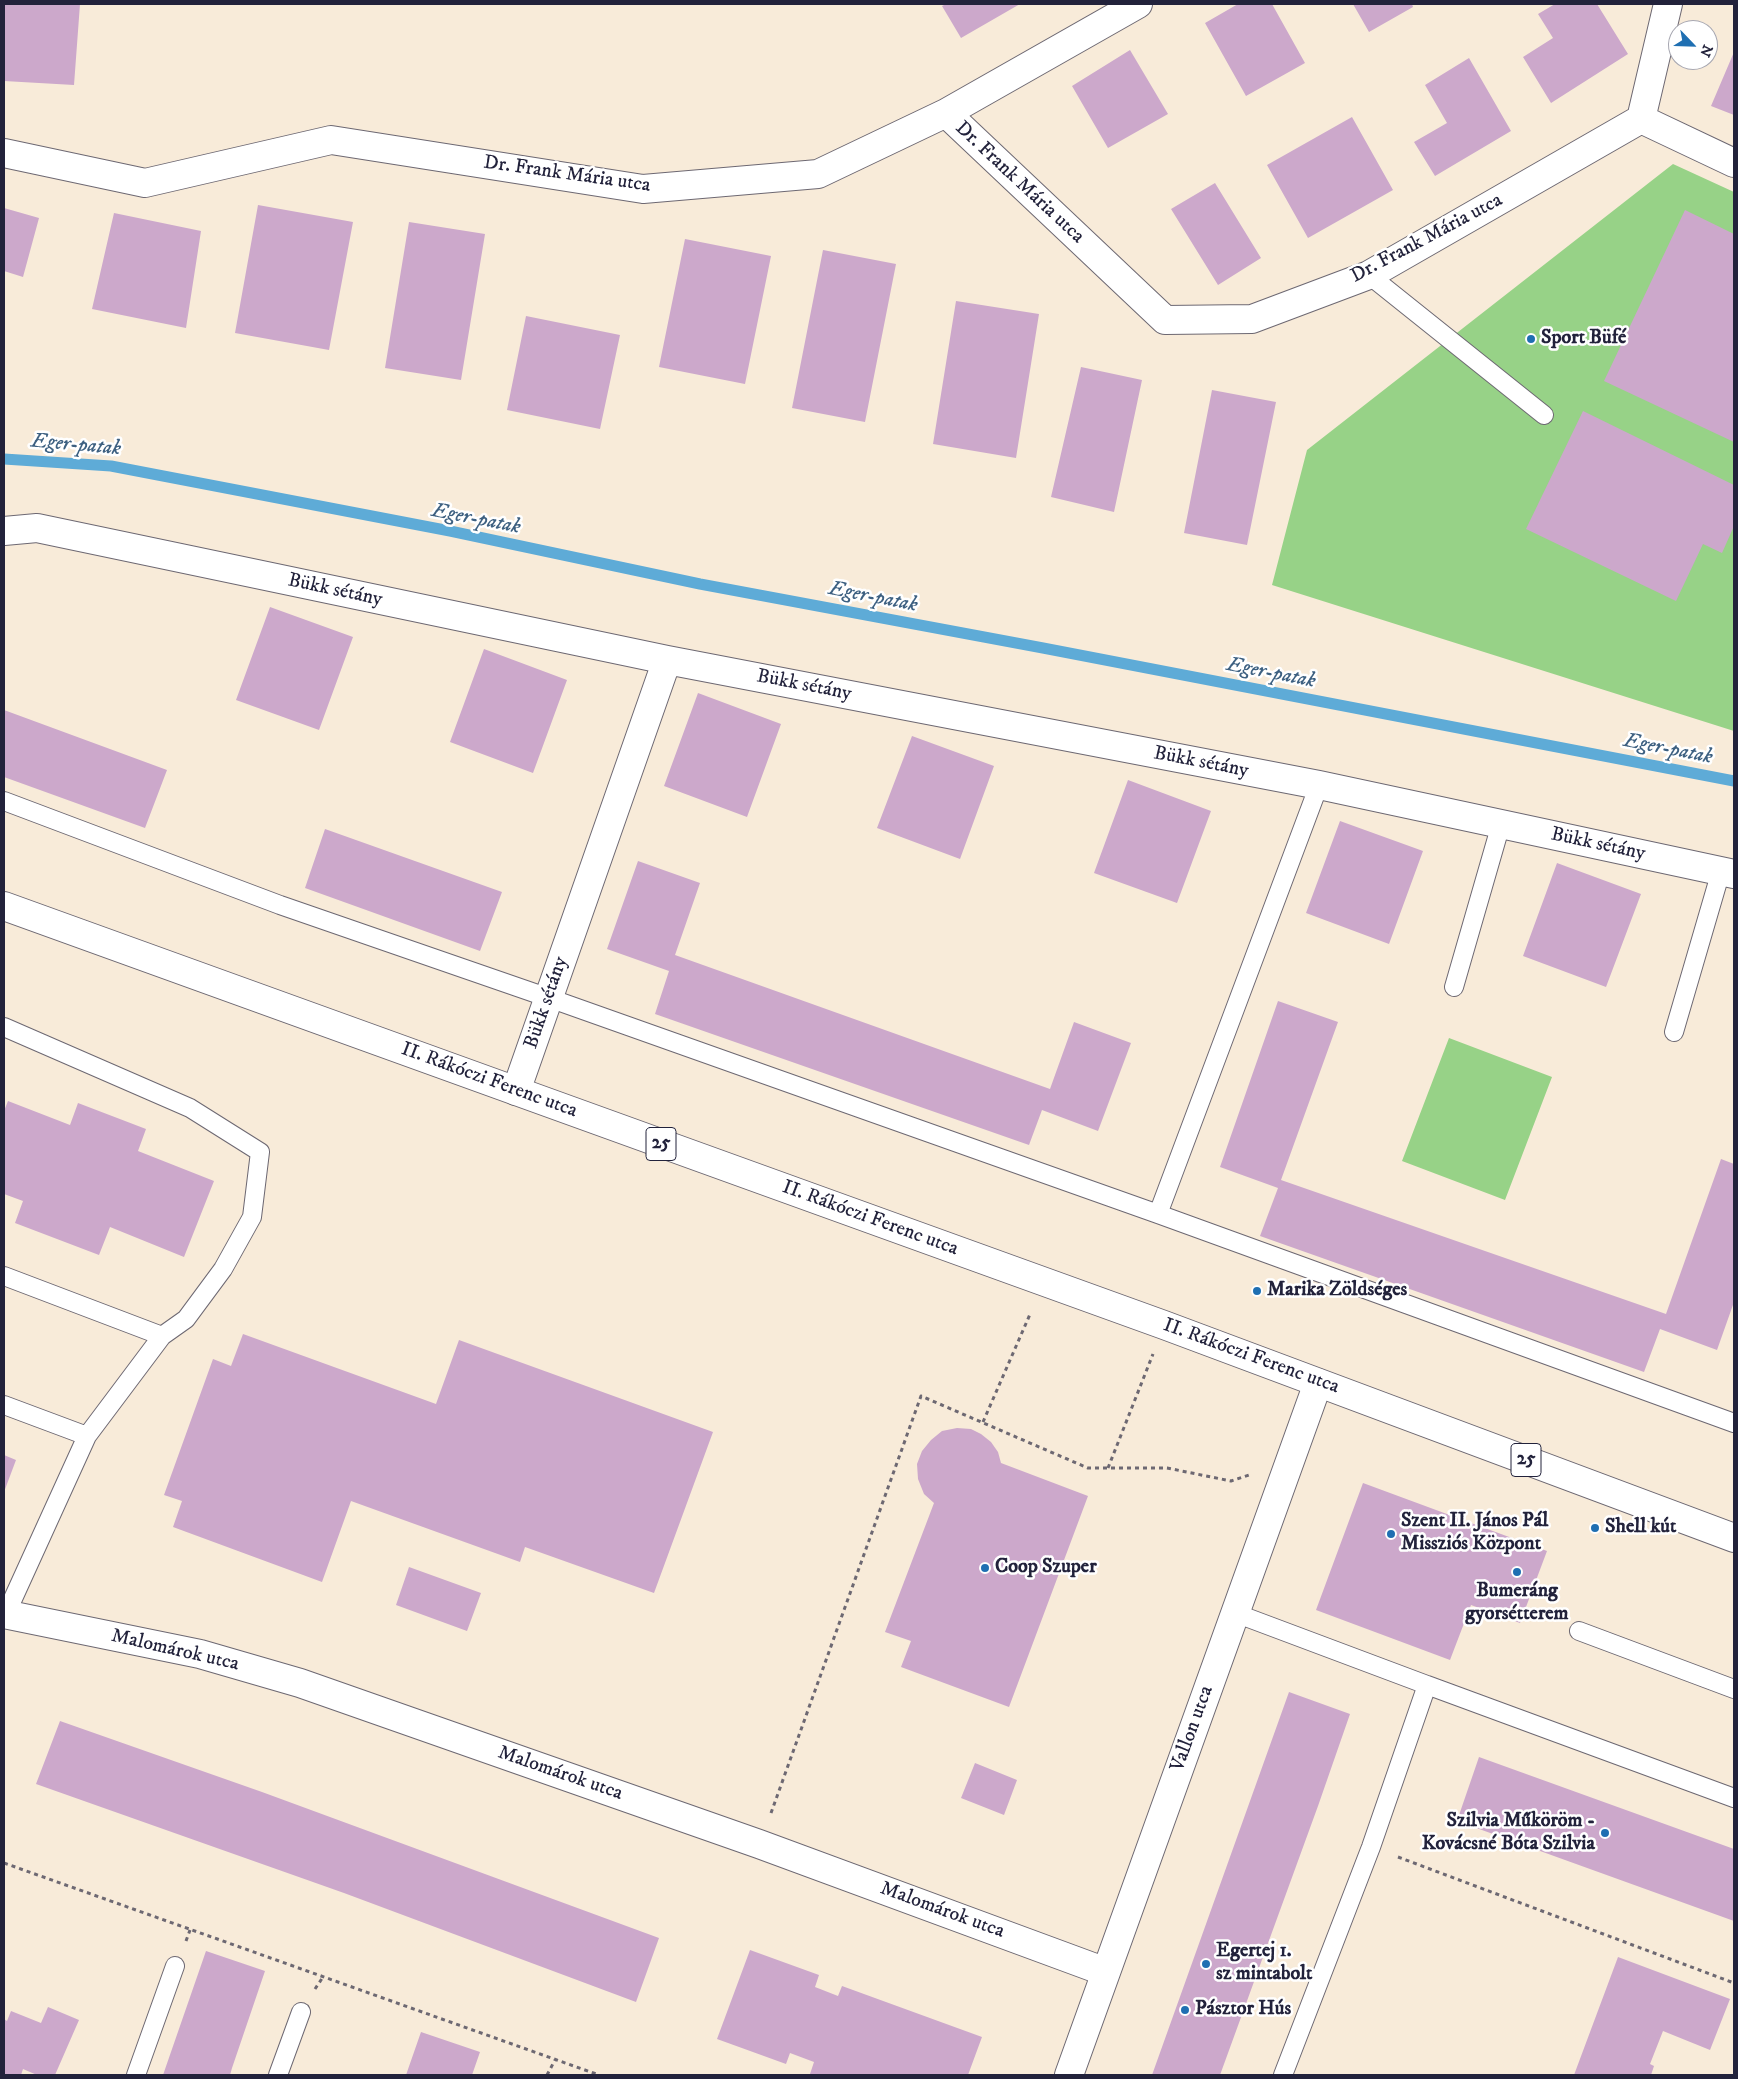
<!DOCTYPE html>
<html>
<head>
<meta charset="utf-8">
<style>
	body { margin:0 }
	#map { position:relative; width:1738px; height:2079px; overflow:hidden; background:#f8ebd9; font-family:"IM FELL DW Pica",serif }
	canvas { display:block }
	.frame { position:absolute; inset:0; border:5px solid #22223b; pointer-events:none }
	.north { position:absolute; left:1668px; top:20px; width:50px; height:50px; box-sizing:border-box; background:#fff; border:1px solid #a7a7b1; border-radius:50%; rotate:114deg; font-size:14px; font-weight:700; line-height:20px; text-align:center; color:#22223b }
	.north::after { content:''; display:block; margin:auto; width:18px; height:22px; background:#1f6fb2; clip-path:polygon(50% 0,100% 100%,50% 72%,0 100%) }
</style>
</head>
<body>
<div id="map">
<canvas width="1738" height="2079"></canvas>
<div class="frame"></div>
<div class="north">N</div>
</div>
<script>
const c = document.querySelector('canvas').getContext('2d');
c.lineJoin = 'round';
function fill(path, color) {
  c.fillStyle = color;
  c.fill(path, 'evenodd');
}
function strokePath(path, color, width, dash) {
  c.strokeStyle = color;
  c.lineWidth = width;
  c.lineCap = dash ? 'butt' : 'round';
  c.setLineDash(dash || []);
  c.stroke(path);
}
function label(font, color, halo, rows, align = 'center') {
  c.font = font + ' "IM FELL DW Pica",serif';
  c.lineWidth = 5;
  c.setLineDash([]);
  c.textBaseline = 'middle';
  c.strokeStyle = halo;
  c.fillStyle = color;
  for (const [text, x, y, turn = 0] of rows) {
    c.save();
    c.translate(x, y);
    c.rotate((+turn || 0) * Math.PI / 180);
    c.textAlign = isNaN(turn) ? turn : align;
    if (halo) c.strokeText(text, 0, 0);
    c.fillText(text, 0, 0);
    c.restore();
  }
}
fill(new Path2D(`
	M1673 164 1734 192V731L1272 585 1307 450Z
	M1449 1038 1552 1077 1505 1200 1402 1161Z`), '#97d287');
strokePath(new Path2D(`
	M4 459 111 466 450 531 700 584 1043 648 1734 781`), '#5eabd7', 11);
fill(new Path2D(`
	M4 4H80L74 85 4 81Z
	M946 4H1020L961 38 942 6Z
	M1238 4H1272L1305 63 1246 96 1205 23Z
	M1353 4H1412L1413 7 1369 32Z
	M1555 4H1597L1628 54 1551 103 1523 57 1553 38 1538 14Z
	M1130 50 1168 114 1108 148 1072 86Z
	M1734 52V115L1711 106Z
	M1469 58 1511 131 1435 176 1414 142 1447 123 1425 85Z
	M1352 117 1393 190 1308 238 1267 165Z
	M1215 183 1261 258 1218 285 1171 209Z
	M258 205 353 222 329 350 235 333Z
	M4 208 39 218 23 277 4 271Z
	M1685 210 1734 234V442L1604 381Z
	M114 213 201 231 186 328 92 309Z
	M409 222 485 234 461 380 385 368Z
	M685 239 771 256 745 384 659 367Z
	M823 250 896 264 865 422 792 408Z
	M956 301 1039 314 1016 458 933 444Z
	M526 316 620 335 600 429 507 410Z
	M1081 367 1142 380 1114 512 1051 497Z
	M1212 390 1276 402 1247 545 1184 533Z
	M1583 411 1734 485V526L1722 553 1703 544 1676 601 1526 529Z
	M270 607 353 637 319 730 236 700Z
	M484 649 567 680 533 773 450 742Z
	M698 693 781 724 747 817 664 786Z
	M4 710 167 770 145 828 4 777Z
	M912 736 994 766 960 859 877 828Z
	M1128 780 1211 811 1177 903 1094 873Z
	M1340 821 1423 851 1389 944 1306 913Z
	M325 829 502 892 480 951 305 888Z
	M638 861 700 883 675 955 1050 1089 1074 1022 1131 1043 1098 1131 1042 1110 1029 1145 655 1014 669 971 607 949Z
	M1557 863 1641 894 1606 987 1523 956Z
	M1278 1001 1338 1022 1281 1180 1666 1314 1721 1159 1734 1164V1302L1717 1350 1660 1329 1644 1372 1260 1236 1278 1188 1220 1167Z
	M8 1101 70 1125 78 1103 146 1129 138 1151 214 1181 184 1257 110 1227 99 1255 15 1223 23 1201 4 1194V1111Z
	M243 1334 436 1404 459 1340 713 1432 654 1593 525 1547 520 1562 351 1501 322 1582 173 1527 182 1501 164 1495 213 1359 231 1366Z
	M957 1428 971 1429 981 1434 991 1442 998 1452 1001 1463 1088 1496 1009 1707 901 1667 911 1641 885 1632 934 1503 924 1494 918 1479 917 1464 922 1451 931 1440 942 1431Z
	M4 1455 16 1460 4 1492Z
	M1363 1483 1547 1551 1520 1623 1471 1605 1450 1660 1316 1610Z
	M409 1567 481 1593 467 1631 396 1605Z
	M1289 1692 1350 1714 1318 1806 1220 2075H1152Z
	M60 1721 262 1792 659 1938 636 2002 344 1893 36 1784Z
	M1479 1757 1734 1849V1921L1457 1821Z
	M975 1763 1017 1780 1004 1815 961 1798Z
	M750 1950 819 1975 815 1987 838 1996 842 1986 982 2037 968 2075H813L810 2074 814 2062 790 2053 786 2064 717 2039Z
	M206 1951 265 1971 232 2068 230 2075H163Z
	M1618 1957 1730 1999 1710 2050 1663 2031 1650 2064 1654 2066 1651 2075H1574Z
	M48 2007 79 2020 55 2075H37L23 2069 21 2075 4 2074V2019L7 2021 11 2011 41 2023Z
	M421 2032 480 2052 472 2075H406Z`), '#cca8cb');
const lane = new Path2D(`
	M1369 275 1544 415
	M4 801 280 905 549 998 1158 1214 1734 1423
	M1454 987 1501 824
	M4 1027 190 1108 260 1152 252 1217 223 1269 186 1319 162 1336 87 1436 6 1614
	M1674 1032 1721 871
	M1158 1214 1319 785
	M4 1276 162 1336
	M4 1405 87 1436
	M1235 1613 1427 1685 1371 1847 1283 2075
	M1579 1631 1734 1689
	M1427 1685 1734 1798
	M136 2075 175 1966
	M278 2075 301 2012`);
const street = new Path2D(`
	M946 113 1138 4
	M1641 119 1668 4
	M1641 119 1734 163
	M4 153 145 183 331 140 643 189 818 174 946 113 1165 320 1252 319 1369 275 1641 119
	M4 531 37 528 667 660 1319 785 1734 874
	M516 1091 667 660
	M4 1614 200 1654 300 1683 759 1844 1106 1972
	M1069 2075 1318 1383`);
const primary = new Path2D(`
	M4 906 1164 1325 1734 1538`);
strokePath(lane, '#6d6872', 20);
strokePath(street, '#6d6872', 30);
strokePath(primary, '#6d6872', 30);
strokePath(new Path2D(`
	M983 1422 1031 1312
	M1108 1468 1153 1354
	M771 1813 921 1396 1088 1468H1167L1231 1481 1249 1475
	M1398 1857 1734 1983
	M4 1863 599 2075
	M186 1941 190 1930
	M315 1989 323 1977
	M547 2075 555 2060`), '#6d6872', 3, [4, 4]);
strokePath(lane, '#fff', 18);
strokePath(street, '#fff', 28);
strokePath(primary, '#fff', 28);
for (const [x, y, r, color] of [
	[1531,339,5,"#1f6fb2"],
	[1257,1291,5,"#1f6fb2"],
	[1595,1528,5,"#1f6fb2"],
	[1391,1534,5,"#1f6fb2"],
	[985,1568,5,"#1f6fb2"],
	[1517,1572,5,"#1f6fb2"],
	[1605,1833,5,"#1f6fb2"],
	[1206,1964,5,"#1f6fb2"],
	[1185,2010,5,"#1f6fb2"]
]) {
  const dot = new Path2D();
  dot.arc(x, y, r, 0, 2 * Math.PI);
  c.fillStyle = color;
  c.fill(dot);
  strokePath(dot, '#fff', 2);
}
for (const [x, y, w] of [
	[661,1144,30],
	[1526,1460,30]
]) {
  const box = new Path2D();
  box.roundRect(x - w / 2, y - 16.5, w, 33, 4);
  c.fillStyle = '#fff';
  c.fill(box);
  strokePath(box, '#22223b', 1);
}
label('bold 19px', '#22223b', null, [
	["25",661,1144],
	["25",1526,1460]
]);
label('20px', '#22223b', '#fff', [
	["Dr. Frank Mária utca",567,175,8],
	["Dr. Frank Mária utca",1019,183,43],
	["Dr. Frank Mária utca",1427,239,-28],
	["Bükk sétány",335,591,12],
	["Bükk sétány",804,686,11],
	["Bükk sétány",1201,763,11],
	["Bükk sétány",1598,845,12],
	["Bükk sétány",547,1003,-71],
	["II. Rákóczi Ferenc utca",489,1081,20],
	["II. Rákóczi Ferenc utca",870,1219,20],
	["II. Rákóczi Ferenc utca",1251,1357,20],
	["Malomárok utca",175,1651,13],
	["Vallon utca",1193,1729,-70],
	["Malomárok utca",560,1774,19],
	["Malomárok utca",942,1911,20]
]);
label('bold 20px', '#22223b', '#fff', [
	["Sport Büfé",1541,339],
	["Marika Zöldséges",1267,1291],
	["Szent II. János Pál",1401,1522],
	["Missziós Központ",1401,1545],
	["Shell kút",1605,1528],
	["Coop Szuper",995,1568],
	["Bumeráng",1517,1592,"center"],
	["gyorsétterem",1517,1615,"center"],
	["Szilvia Műköröm -",1595,1822,"right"],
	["Kovácsné Bóta Szilvia",1595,1845,"right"],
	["Egertej 1.",1216,1952],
	["sz mintabolt",1216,1975],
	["Pásztor Hús",1195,2010]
], 'left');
label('italic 21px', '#3d6081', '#fff', [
	["Eger-patak",76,446,5],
	["Eger-patak",476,520,11],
	["Eger-patak",873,598,11],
	["Eger-patak",1271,674,11],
	["Eger-patak",1668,750,11]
]);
</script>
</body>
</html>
